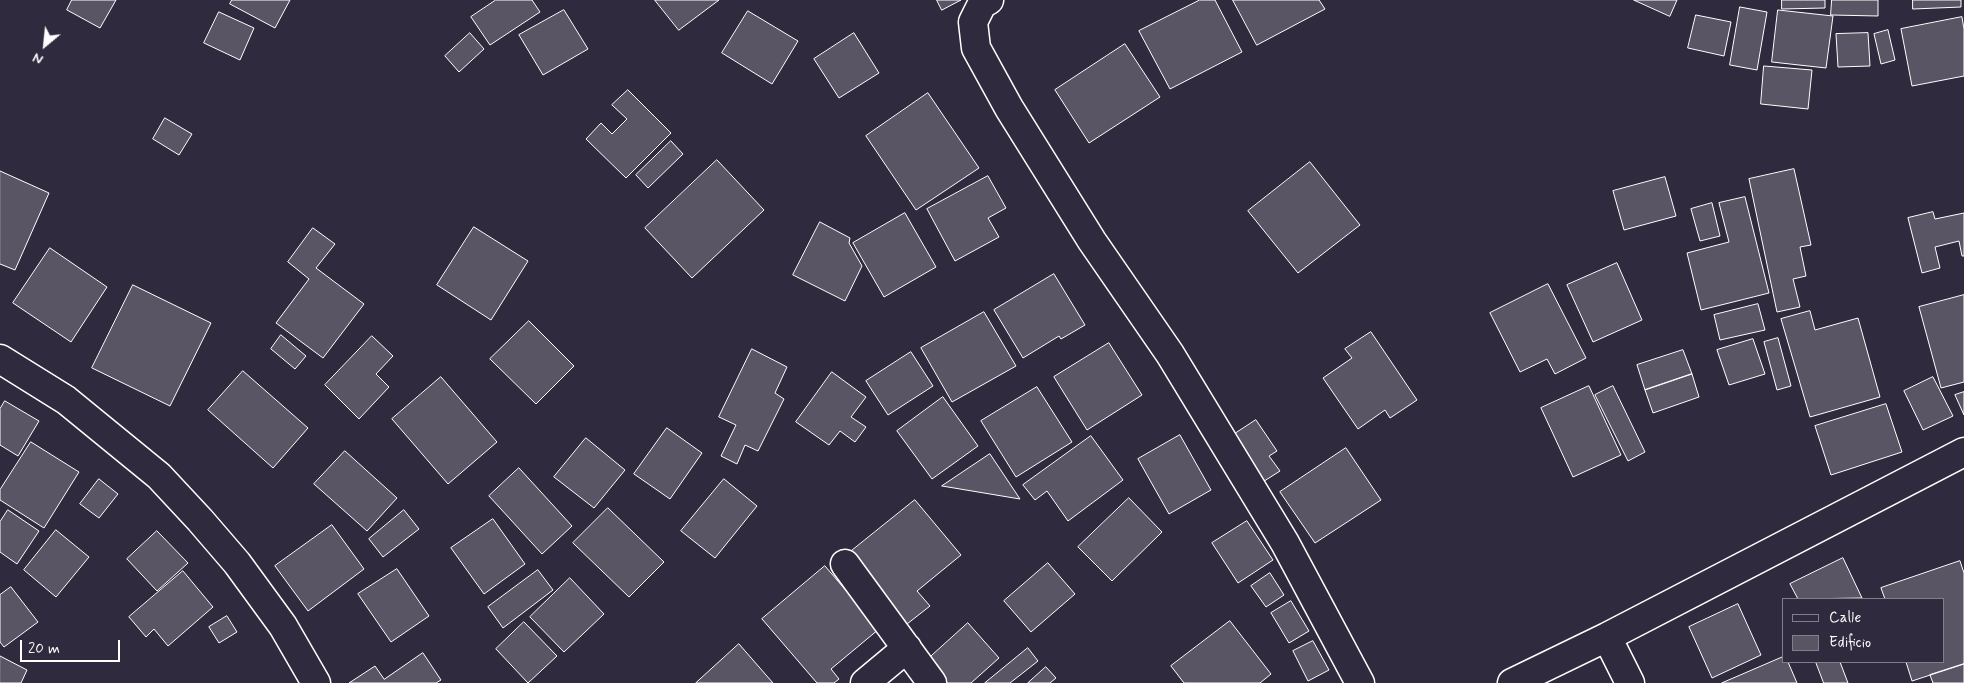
<!DOCTYPE html>
<html>
<head>
<meta charset="utf-8">
<style>
	body { margin:0 }
	#map { position:relative; width:1964px; height:683px; overflow:hidden; background:#2f2a3d; font-family:Mynerve,sans-serif }
	canvas { display:block }
	.legend { position:absolute; left:1782px; top:598px; width:162px; height:65px; box-sizing:border-box; background:#2f2a3d; border:1px solid #827f8b; margin:0; padding:6px 9px; list-style:none; font-size:15px; color:#fff }
	.legend li { display:flex; align-items:center; gap:10px; height:25px }
	.legend b { width:25px; border:1px solid #827f8b }
	.north { position:absolute; left:20px; top:20px; width:50px; height:50px; -webkit-text-stroke:4px #2f2a3d; paint-order:stroke; rotate:208deg; font-size:14px; font-weight:700; line-height:20px; text-align:center; color:#fff }
	.north::after { content:''; display:block; margin:auto; width:18px; height:22px; background:#fff; clip-path:polygon(50% 0,100% 100%,50% 72%,0 100%) }
	.scale { position:absolute; left:20px; top:640px; width:100px; height:22px; box-sizing:border-box; border:2px solid #fff; border-top:0; padding-left:6px; font-size:15px; line-height:18px; white-space:nowrap; color:#fff; -webkit-text-stroke:4px #2f2a3d; paint-order:stroke }
</style>
</head>
<body>
<div id="map">
<canvas width="1964" height="683"></canvas>
<ul class="legend">
<li><b style="height:6px;background:#2f2a3d"></b>Calle</li>
<li><b style="height:14px;background:#595564"></b>Edificio</li>
</ul>
<div class="north">N</div>
<div class="scale">20 m</div>
</div>
<script>
const c = document.querySelector('canvas').getContext('2d');
c.lineJoin = 'round';
function fill(path, color) {
  c.fillStyle = color;
  c.fill(path, 'evenodd');
}
function strokePath(path, color, width, dash) {
  c.strokeStyle = color;
  c.lineWidth = width;
  c.lineCap = dash ? 'butt' : 'round';
  c.setLineDash(dash || []);
  c.stroke(path);
}
const building = new Path2D(`
	M72 0H116L100 28 67 10Z
	M232 0H290L275 28 230 4Z
	M496 0H532L540 12 490 45 471 17Z
	M655 0H719L679 30Z
	M937 0H961L942 10Z
	M1200 0H1215L1242 52 1170 89 1139 31Z
	M1233 0H1319L1325 9 1257 45Z
	M1634 0H1677L1670 16Z
	M1782 0H1825V8L1782 9Z
	M1832 0H1878V16L1831 15Z
	M1913 0H1961V7L1913 9Z
	M1740 7 1767 12 1757 70 1730 65Z
	M564 10 588 49 543 75 519 35Z
	M1778 10 1833 16 1826 68 1772 62Z
	M748 11 798 41 772 84 722 53Z
	M219 12 254 28 240 60 204 43Z
	M1696 15 1731 22 1724 56 1688 48Z
	M1962 17 1964 29V76L1912 86 1901 29Z
	M1888 30 1895 60 1881 64 1874 34Z
	M470 33 484 49 459 72 445 56Z
	M854 33 879 73 839 98 814 59Z
	M1868 33 1870 66 1838 67 1836 34Z
	M1125 44 1160 97 1089 143 1055 90Z
	M1764 66 1812 70 1808 109 1761 104Z
	M628 90 671 133 626 178 586 139 601 123 612 134 627 119 612 105Z
	M928 93 979 168 916 210 866 136Z
	M165 118 192 134 179 155 153 139Z
	M671 141 683 154 648 188 636 175Z
	M717 160 764 210 692 278 645 228Z
	M1310 162 1360 225 1298 273 1248 211Z
	M1794 169 1811 245 1800 247 1806 276 1793 279 1800 307 1777 312 1749 179Z
	M0 171 49 193 15 270 0 264Z
	M988 176 1006 208 988 218 999 237 955 261 927 209Z
	M1665 177 1676 216 1624 230 1613 191Z
	M1745 197 1769 293 1701 310 1687 253 1729 242 1719 203Z
	M1712 203 1720 236 1700 241 1691 209Z
	M1933 212 1935 219 1964 213V256H1962L1959 241 1935 247 1940 268 1922 273 1908 218Z
	M905 213 936 267 884 297 853 243Z
	M820 222 850 238 849 243 862 266 845 301 793 275Z
	M474 227 528 261 491 320 437 285Z
	M313 228 335 244 316 268 364 304 323 358 276 323 309 279 288 262Z
	M50 248 107 287 71 342 13 303Z
	M1617 263 1642 320 1593 342 1567 285Z
	M1054 274 1085 325 1061 339 1059 336 1023 358 994 310Z
	M1548 284 1586 358 1555 374 1547 359 1520 372 1490 313Z
	M133 285 211 323 170 406 92 368Z
	M1964 295V382L1941 388 1919 307Z
	M1758 304 1765 330 1720 340 1714 315Z
	M1810 311 1815 330 1858 318 1880 397 1810 417 1781 319Z
	M984 312 1016 366 952 402 921 348Z
	M529 321 574 366 536 404 490 359Z
	M1371 332 1417 400 1390 418 1385 410 1358 429 1323 378 1352 358 1345 349Z
	M281 335 306 356 295 369 271 349Z
	M372 336 393 356 376 374 389 387 359 419 325 385Z
	M1778 338 1791 386 1777 390 1764 342Z
	M1753 339 1765 374 1729 385 1717 350Z
	M1109 343 1142 395 1087 430 1054 377Z
	M752 349 787 367 775 393 784 399 758 451 745 445 737 464 721 456 736 425 719 417Z
	M1683 350 1692 374 1645 390 1637 365Z
	M911 352 933 386 888 415 866 381Z
	M243 371 308 428 273 468 208 410Z
	M832 372 866 397 851 417 866 427 855 442 840 431 829 445 796 422Z
	M1692 374 1699 397 1653 413 1645 390Z
	M441 377 497 442 448 484 392 419Z
	M1933 377 1953 416 1923 430 1904 391Z
	M1589 386 1621 455 1573 477 1541 408Z
	M1613 386 1645 452 1628 461 1595 395Z
	M1037 387 1072 442 1016 477 981 421Z
	M1964 392V415L1955 395Z
	M943 397 978 446 932 479 897 431Z
	M5 401 39 421 18 456 0 445V409Z
	M1886 404 1902 452 1831 475 1815 426Z
	M1256 420 1277 451 1269 456 1280 471 1258 485 1227 439Z
	M667 428 702 453 670 499 634 474Z
	M1180 435 1211 490 1169 514 1138 459Z
	M1091 436 1123 480 1068 521 1047 491 1035 500 1023 485Z
	M586 438 625 470 594 508 554 477Z
	M31 442 79 472 44 528 0 500V490Z
	M1346 448 1381 500 1315 543 1280 492Z
	M345 451 397 498 367 531 314 484Z
	M990 454 1020 499 942 486Z
	M519 468 572 526 542 554 489 496Z
	M99 479 118 494 99 518 80 504Z
	M724 479 757 506 715 558 681 531Z
	M1129 498 1162 532 1112 581 1078 547Z
	M915 500 961 555 917 591 930 606 907 624 849 553Z
	M608 508 664 562 629 597 573 543Z
	M8 510 39 531 17 564 0 552V522Z
	M404 510 419 529 383 557 369 539Z
	M493 519 525 564 484 594 451 548Z
	M1247 521 1273 560 1238 583 1212 543Z
	M332 525 364 569 308 611 275 566Z
	M56 530 89 557 56 597 24 570Z
	M157 531 188 563 157 591 127 559Z
	M1843 558 1862 598 1798 599 1790 584Z
	M1960 561 1964 573V664L1912 681 1906 662H1943V599H1885L1881 588Z
	M1048 563 1075 594 1031 632 1004 601Z
	M825 566 879 629 831 669 839 679 834 683H817L762 619Z
	M397 569 429 616 391 642 358 594Z
	M538 570 553 590 503 628 488 607Z
	M183 571 213 607 168 646 154 629 146 637 129 617Z
	M1270 573 1284 595 1266 607 1251 586Z
	M570 578 604 614 564 652 530 617Z
	M11 587 38 622 4 647 0 642V595Z
	M1291 601 1309 631 1289 643 1271 613Z
	M1738 604 1761 655 1712 678 1689 627Z
	M227 616 237 632 219 643 209 627Z
	M1230 621 1271 674 1260 683H1184L1171 666Z
	M524 622 557 656 528 683 496 649Z
	M968 623 999 658 971 683H945L926 661Z
	M1313 641 1329 670 1308 681 1293 651Z
	M739 644 773 683H696Z
	M1028 648 1038 661 1010 683H985Z
	M423 653 441 680 436 683H349L375 666 384 679Z
	M0 656 27 670 21 683H0Z
	M1783 657V662H1788L1797 683H1722Z
	M1816 662H1840L1848 683H1824Z
	M1964 664V683H1933L1930 675Z
	M1046 667 1056 678 1050 683H1028Z`);
fill(building, '#595564');
strokePath(building, '#fff', 1);
const minor = new Path2D(`
	M989 0 982 4 973 22 976 48 1009 108 1092 241 1170 354 1285 543 1360 683
	M0 359 66 400 159 476 200 520 237 563 283 626 316 683
	M845 564 932 683
	M1607 637 1630 683
	M865 683 907 648
	M1512 683 1607 637 1964 452`);
strokePath(minor, '#fff', 31);
strokePath(minor, '#2f2a3d', 28);
</script>
</body>
</html>
